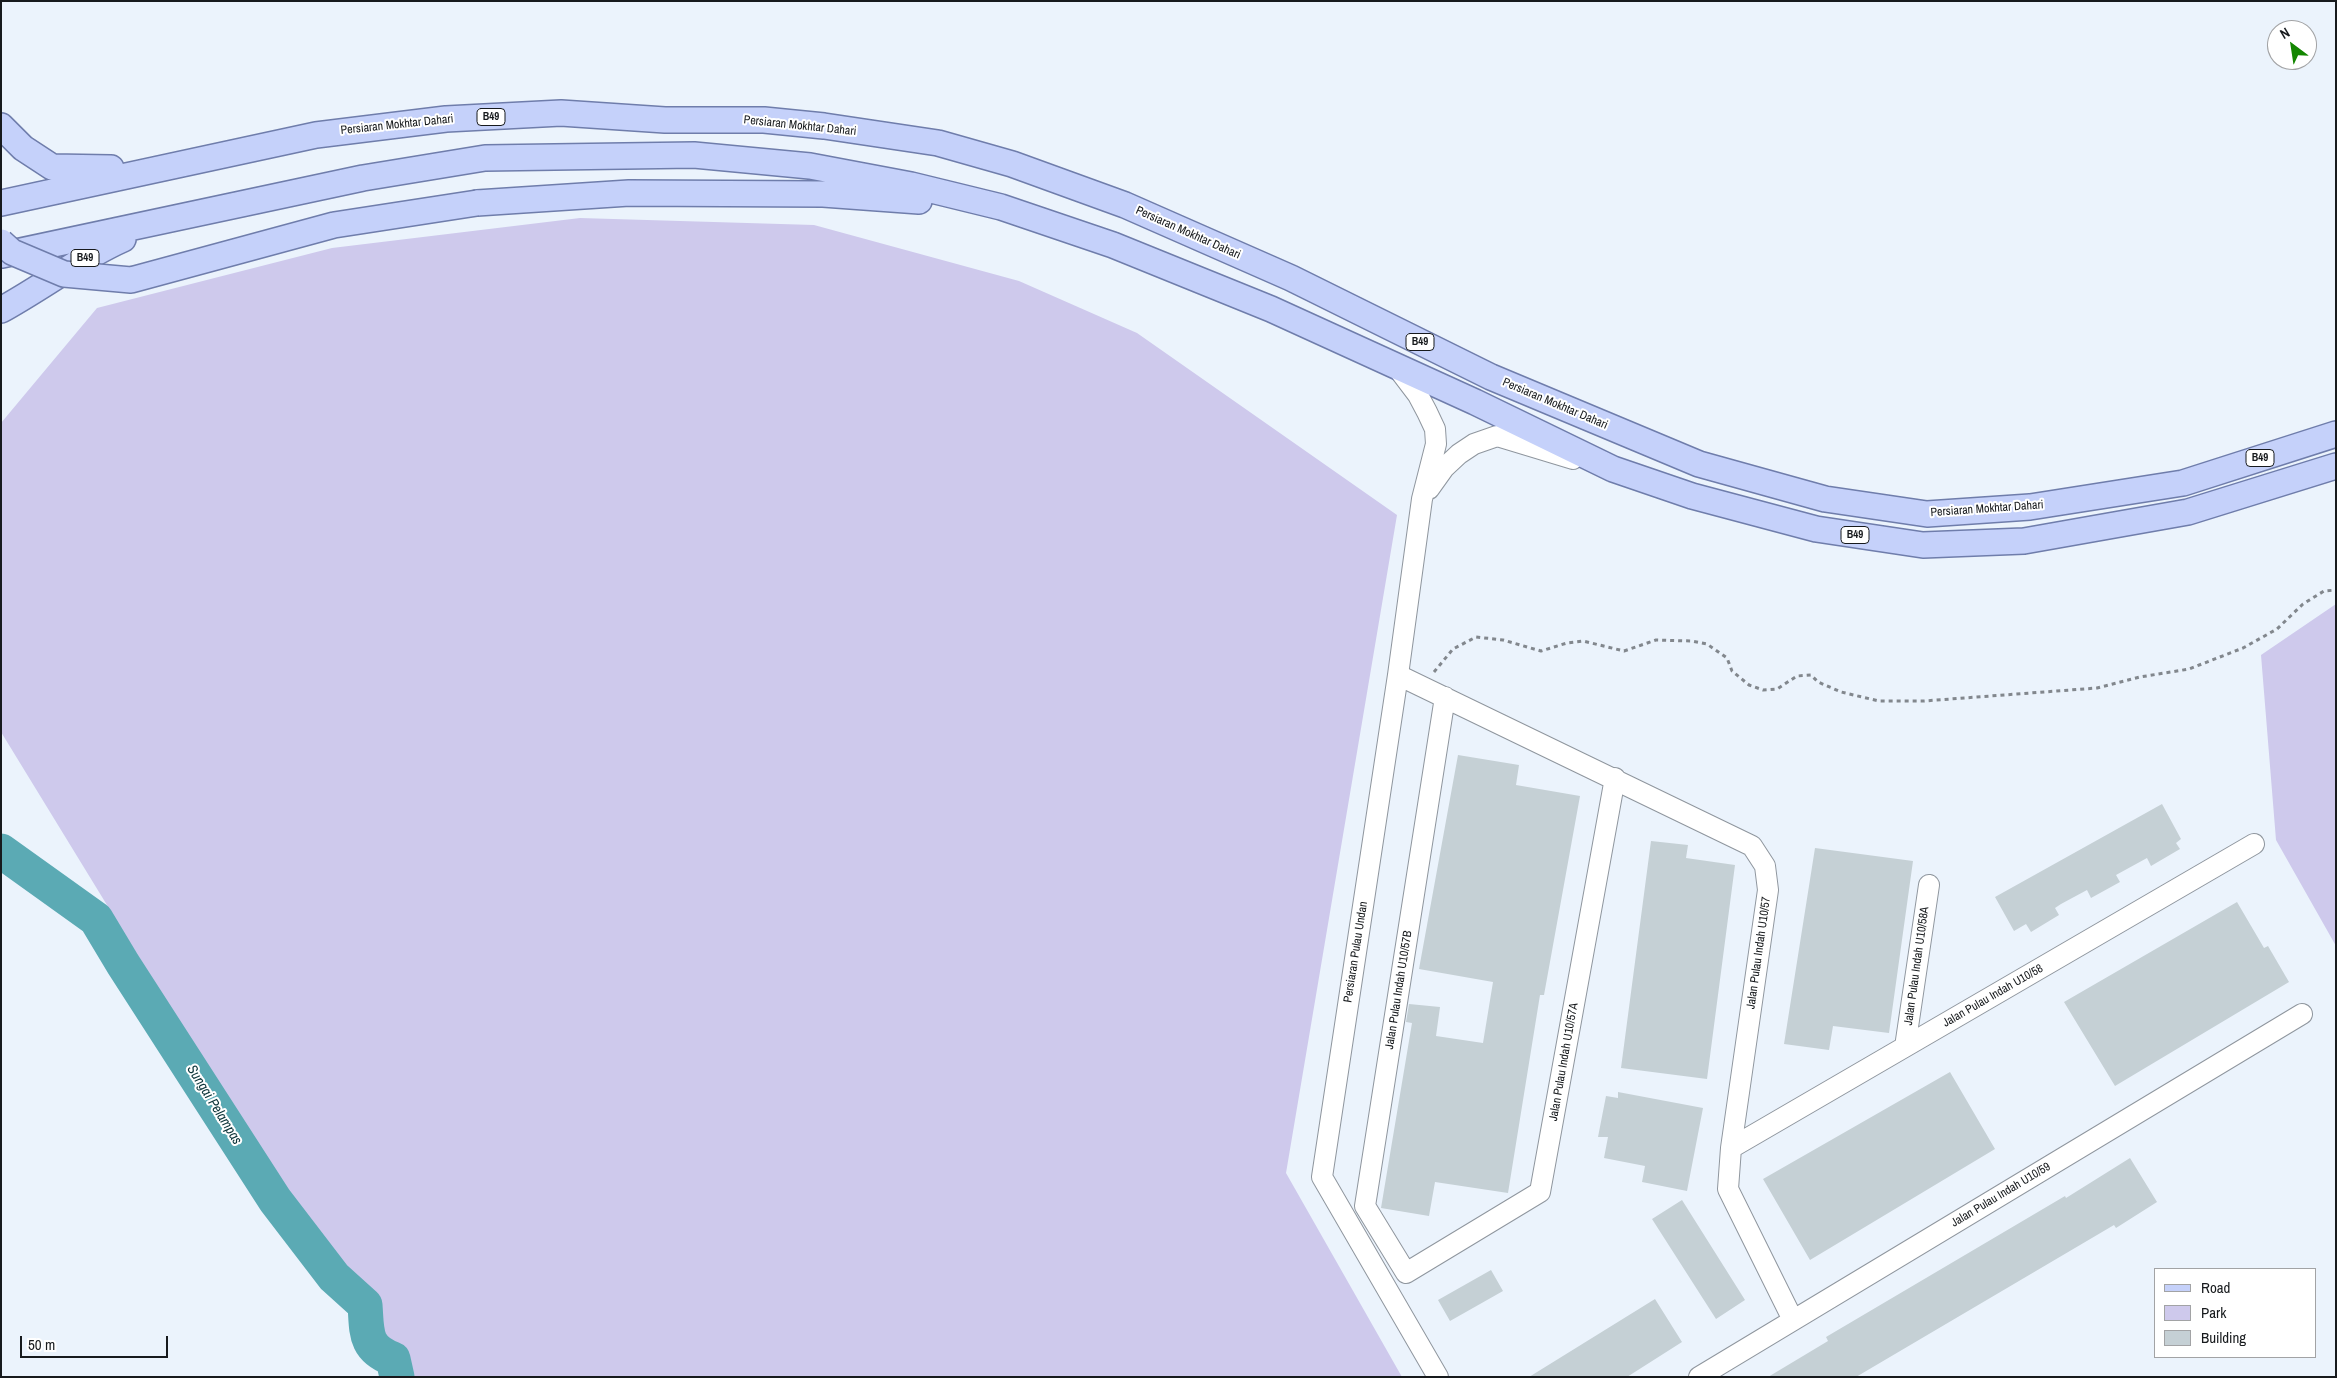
<!DOCTYPE html>
<html>
<head>
<meta charset="utf-8">
<style>
	body { margin:0 }
	#map { position:relative; width:2337px; height:1378px; overflow:hidden; background:#ebf3fc; font-family:"Archivo Narrow",sans-serif }
	canvas { display:block }
	.frame { position:absolute; inset:0; border:2px solid #171a1d; pointer-events:none }
	.legend { position:absolute; left:2154px; top:1268px; width:162px; height:90px; box-sizing:border-box; background:#fff; border:1px solid #a2a3a5; margin:0; padding:6px 9px; list-style:none; font-size:15px; color:#171a1d }
	.legend li { display:flex; align-items:center; gap:10px; height:25px }
	.legend b { width:25px; border:1px solid #a2a3a5 }
	.north { position:absolute; left:2267px; top:20px; width:50px; height:50px; box-sizing:border-box; background:#fff; border:1px solid #a2a3a5; border-radius:50%; rotate:329deg; font-size:14px; font-weight:700; line-height:20px; text-align:center; color:#171a1d }
	.north::after { content:''; display:block; margin:auto; width:18px; height:22px; background:#138601; clip-path:polygon(50% 0,100% 100%,50% 72%,0 100%) }
	.scale { position:absolute; left:20px; top:1336px; width:148px; height:22px; box-sizing:border-box; border:2px solid #171a1d; border-top:0; padding-left:6px; font-size:15px; line-height:18px; white-space:nowrap; color:#171a1d; -webkit-text-stroke:4px #fff; paint-order:stroke }
</style>
</head>
<body>
<div id="map">
<canvas width="2337" height="1378"></canvas>
<div class="frame"></div>
<ul class="legend">
<li><b style="height:6px;background:#c5d1fa"></b>Road</li>
<li><b style="height:14px;background:#cec9ec"></b>Park</li>
<li><b style="height:14px;background:#c5d0d5"></b>Building</li>
</ul>
<div class="north">N</div>
<div class="scale">50 m</div>
</div>
<script>
const c = document.querySelector('canvas').getContext('2d');
c.lineJoin = 'round';
function fill(path, color) {
  c.fillStyle = color;
  c.fill(path, 'evenodd');
}
function strokePath(path, color, width, dash) {
  c.strokeStyle = color;
  c.lineWidth = width;
  c.lineCap = dash ? 'butt' : 'round';
  c.setLineDash(dash || []);
  c.stroke(path);
}
function label(font, color, halo, rows, align = 'center') {
  c.font = font + ' "Archivo Narrow",sans-serif';
  c.lineWidth = 4;
  c.setLineDash([]);
  c.textBaseline = 'middle';
  c.strokeStyle = halo;
  c.fillStyle = color;
  for (const [text, x, y, turn = 0] of rows) {
    c.save();
    c.translate(x, y);
    c.rotate((+turn || 0) * Math.PI / 180);
    c.textAlign = isNaN(turn) ? turn : align;
    if (halo) c.strokeText(text, 0, 0);
    c.fillText(text, 0, 0);
    c.restore();
  }
}
fill(new Path2D(`
	M580 218 814 225 1019 281 1137 333 1397 515 1286 1173 1402 1377H396L1 732V423L97 308 332 248Z
	M2336 604V946L2276 840 2261 655Z`), '#cec9ec');
strokePath(new Path2D(`
	M1 851 96 919 123 964 275 1200 334 1277 365 1305C367 1332 364 1348 393 1359L397 1377`), '#5baab4', 35);
fill(new Path2D(`
	M1458 755 1519 765 1516 785 1580 796 1544 995H1540L1508 1193 1435 1182 1429 1216 1381 1208 1412 1023 1406 1022 1409 1004 1440 1007 1436 1036 1483 1043 1493 982 1419 969Z
	M2162 804 2181 839 2176 843 2180 849 2151 866 2147 858 2116 875 2120 882 2091 898 2087 890 2061 904 2055 908 2059 915 2031 932 2026 924 2014 931 1995 897Z
	M1651 841 1688 845 1686 858 1735 865 1707 1079 1621 1068Z
	M1815 848 1913 861 1889 1033 1833 1026 1829 1050 1784 1044Z
	M2237 902 2264 948 2268 946 2289 982 2115 1086 2064 1002Z
	M1950 1072 1995 1149 1810 1260 1763 1179Z
	M1618 1092 1703 1108 1687 1191 1642 1182 1645 1166 1604 1158 1608 1137H1598L1606 1096 1618 1098Z
	M2130 1158 2157 1202 2116 1228 2114 1225 1856 1377H1768L1828 1341 1826 1337 2065 1196 2066 1198Z
	M1682 1200 1745 1300 1716 1319 1652 1219Z
	M1491 1270 1503 1291 1450 1321 1438 1300Z
	M1655 1299 1682 1342 1627 1377H1529Z`), '#c5d0d5');
const minor = new Path2D(`
	M1396 366 1418 395 1427 412 1435 429 1436 444 1422 499 1398 675 1322 1177 1438 1377
	M1429 489 1444 468 1459 454 1474 444 1497 436 1573 459
	M1398 675 1752 846 1765 866 1768 890 1731 1148 1728 1189 1793 1320
	M1445 697 1365 1206 1406 1273 1540 1192 1615 778
	M1905 1047 1929 885
	M1731 1148 2254 844
	M1699 1377 2302 1014`);
const major = new Path2D(`
	M1 126 23 148 52 167 111 168
	M1 203 316 135 446 119 561 113 665 120H764L824 126 938 143 1012 164 1125 205 1291 278 1491 377 1699 464 1825 499 1927 514 2030 507 2183 483 2336 434
	M477 203 629 193 823 194 919 201
	M2 255 363 178 485 158 694 155 810 166 911 185 1001 207 1113 245 1271 309 1475 402 1613 469 1692 496 1816 529 1923 545 2024 541 2188 512 2336 466
	M1 310C43 287 80 258 123 239`);
strokePath(minor, '#8f969e', 22);
strokePath(major, '#6f7dab', 28);
strokePath(new Path2D(`
	M1434 672 1453 649 1476 637 1503 640 1541 651 1567 643 1583 641 1624 651 1656 640 1691 641 1707 644 1727 658 1732 671 1749 685 1763 690 1777 689 1797 676 1811 675 1818 682 1841 692 1879 701H1924L2097 688 2140 677 2189 669 2243 648 2277 629 2303 604 2324 591 2336 590`), '#82878d', 3, [4, 4]);
strokePath(minor, '#fff', 20);
strokePath(major, '#c5d1fa', 25);
const majorBridge = new Path2D(`
	M1 242 12 252 64 274 131 280 334 225 477 203`);
strokePath(majorBridge, '#6f7dab', 28, []);
strokePath(majorBridge, '#c5d1fa', 25);
for (const [x, y, w] of [
	[491,117,28],
	[85,258,28],
	[1420,342,28],
	[2260,458,28],
	[1855,535,28]
]) {
  const box = new Path2D();
  box.roundRect(x - w / 2, y - 8.5, w, 17, 4);
  c.fillStyle = '#fff';
  c.fill(box);
  strokePath(box, '#171a1d', 1);
}
label('bold 11px', '#171a1d', null, [
	["B49",491,117],
	["B49",85,258],
	["B49",1420,342],
	["B49",2260,458],
	["B49",1855,535]
]);
label('12px', '#171a1d', '#fff', [
	["Persiaran Mokhtar Dahari",397,125,-6],
	["Persiaran Mokhtar Dahari",800,126,6],
	["Persiaran Mokhtar Dahari",1188,233,24],
	["Persiaran Mokhtar Dahari",1555,404,23],
	["Persiaran Mokhtar Dahari",1987,509,-4],
	["Persiaran Pulau Undan",1356,952,-81],
	["Jalan Pulau Indah U10/57",1759,953,-82],
	["Jalan Pulau Indah U10/58A",1917,966,-82],
	["Jalan Pulau Indah U10/57B",1399,990,-81],
	["Jalan Pulau Indah U10/58",1993,996,-30],
	["Jalan Pulau Indah U10/57A",1564,1062,-80],
	["Jalan Pulau Indah U10/59",2001,1195,-31]
]);
label('italic 14px', '#0b3338', '#fff', [
	["Sungai Pelampas",214,1105,58]
]);
</script>
</body>
</html>
